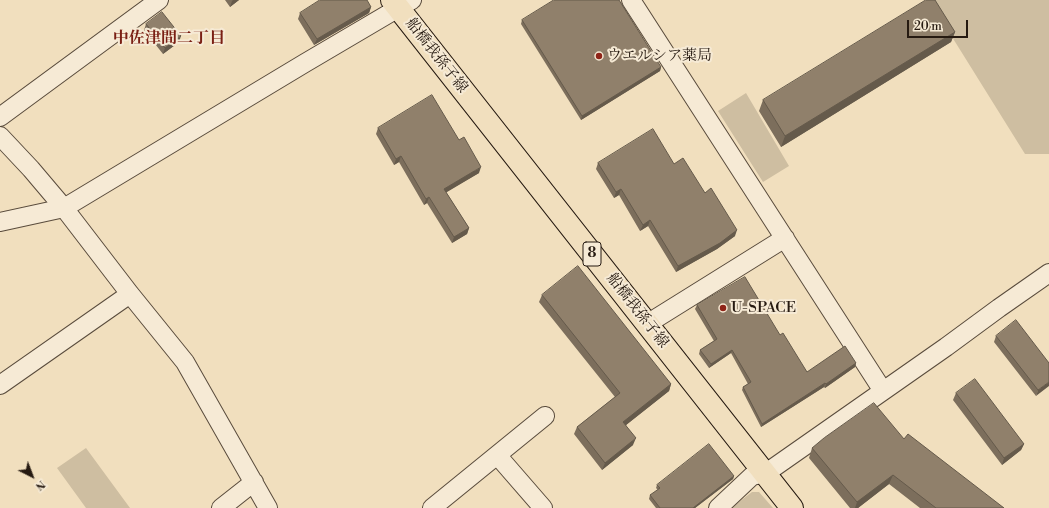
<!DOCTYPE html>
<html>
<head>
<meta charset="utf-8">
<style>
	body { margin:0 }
	#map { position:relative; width:1049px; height:508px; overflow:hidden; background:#f1dfbe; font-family:"Libre Bodoni",serif }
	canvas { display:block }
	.north { position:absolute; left:12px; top:456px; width:40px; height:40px; -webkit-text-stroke:3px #f6ead5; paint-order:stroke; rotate:138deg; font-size:11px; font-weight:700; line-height:16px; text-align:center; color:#261a11 }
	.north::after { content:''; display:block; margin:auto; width:14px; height:18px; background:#261a11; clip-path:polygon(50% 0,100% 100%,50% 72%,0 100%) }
	.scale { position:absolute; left:907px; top:20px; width:61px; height:18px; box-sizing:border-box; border:2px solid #261a11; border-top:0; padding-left:5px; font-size:12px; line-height:14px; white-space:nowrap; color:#261a11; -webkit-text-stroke:3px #f6ead5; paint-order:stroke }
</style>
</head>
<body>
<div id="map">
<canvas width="1049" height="508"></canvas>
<div class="north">N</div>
<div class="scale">20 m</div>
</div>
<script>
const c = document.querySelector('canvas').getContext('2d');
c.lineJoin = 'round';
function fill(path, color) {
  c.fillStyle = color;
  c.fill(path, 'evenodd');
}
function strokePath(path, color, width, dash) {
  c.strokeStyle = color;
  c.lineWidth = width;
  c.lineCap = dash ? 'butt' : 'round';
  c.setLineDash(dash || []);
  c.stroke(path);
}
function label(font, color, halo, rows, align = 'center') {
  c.font = font + ' "Libre Bodoni","Noto Serif JP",serif';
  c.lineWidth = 4;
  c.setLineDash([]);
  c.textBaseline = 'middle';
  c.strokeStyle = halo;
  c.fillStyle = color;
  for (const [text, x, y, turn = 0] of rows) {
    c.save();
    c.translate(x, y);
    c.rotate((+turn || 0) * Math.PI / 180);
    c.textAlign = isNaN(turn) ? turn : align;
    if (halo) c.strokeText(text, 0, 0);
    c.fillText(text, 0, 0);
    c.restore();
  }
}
fill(new Path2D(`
	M929 0H1049V154H1025Z
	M746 93 789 166 763 182 718 111Z
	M86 448 130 508H86L57 468Z
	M752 492H759L773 508H731Z`), '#cebea1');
const street = new Path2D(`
	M631 0 883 391
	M0 117 159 0
	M0 136 31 169 64 208 130 294 185 362 268 508
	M0 222 64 208 305 63 412 0
	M647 324 785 238
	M0 385 130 294
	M497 455 543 508
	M221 508 254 482
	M432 508 545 416
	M718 508 752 476 766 473 946 347 999 308 1049 273`);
const primary = new Path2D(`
	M392 0 792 508`);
strokePath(street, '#594b3c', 20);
strokePath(primary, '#261a11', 24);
strokePath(street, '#f6ead5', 18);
strokePath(primary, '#f1dfbe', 22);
fill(new Path2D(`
	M225 0H239L230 7Z
	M371 7 369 13 314 45 298 19 300 13Z
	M522 20 661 67 660 71 581 120 521 24Z
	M146 24 179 42 163 54 144 30Z
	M955 32 951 42 781 147 759 111 763 100Z
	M378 128 479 173 446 192 469 228 467 234 452 243 427 203 424 205 399 162 394 165 376 134Z
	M598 163 674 164 705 193 735 236 717 249 676 272 648 226 640 231 619 195 614 198 596 169Z
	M542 295 671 384 669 391 626 425 633 445 602 470 574 434 577 427 615 397 539 302Z
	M697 305 780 335 807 372 856 363 855 367 825 388 824 387 761 427 742 390 743 387 748 384 731 353 709 368 699 354 700 350 714 341 695 309Z
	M996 336 1049 363 1036 396 994 342Z
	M956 393 1024 444 1021 450 1002 465 953 400Z
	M904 439 1004 508H920L889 484 858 508H850L809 458 812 448Z
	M734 476 733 479 695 508H656L649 499 650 495 658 490 656 488 657 485Z`), '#7c6e5c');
fill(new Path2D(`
	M233 0H239L230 7 232 1Z
	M371 7 369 13 314 45 317 39Z
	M955 32 951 42 781 147 785 136Z
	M181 36 179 42 163 54 165 48Z
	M661 67 660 71 581 120 582 116Z
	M401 156 399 162 394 165 396 159Z
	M481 167 479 173 442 195 444 189Z
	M621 189 619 195 614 198 616 192Z
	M429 197 427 203 424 205 426 199Z
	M650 220 648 226 640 231 643 225Z
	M469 228 467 234 452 243 454 237Z
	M737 230 735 236 717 249 676 272 678 266Z
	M732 350 731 353 709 368 711 364Z
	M856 363 855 367 825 388 826 384Z
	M1049 382V386L1036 396 1038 390Z
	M825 383 824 387 761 427 762 424Z
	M671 384 669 391 621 429 623 422Z
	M636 438 633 445 602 470 605 463Z
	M1024 444 1021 450 1002 465 1004 458Z
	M893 475 889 484 858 508H855L857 502Z
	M734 476 733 479 695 508H693Z`), '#655a4b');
const building = new Path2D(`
	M320 0H367L371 7 317 39 300 13Z
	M554 0H619L661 67 582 116 522 20Z
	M926 0H935L955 32 785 136 763 100Z
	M162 12 181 36 165 48 146 24Z
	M432 95 459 140 464 137 481 167 444 189 469 228 454 237 429 197 426 199 401 156 396 159 378 128Z
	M653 129 674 164 683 158 705 193 711 188 737 230 720 243 678 266 650 220 643 225 621 189 616 192 598 163Z
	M578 266 671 384 623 422 636 438 605 463 577 427 620 393 542 295Z
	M745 277 780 335 783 333 807 372 845 346 856 363 826 384 825 383 762 424 743 387 751 382 732 350 711 364 700 350 717 339 697 305Z
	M1016 320 1049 363V382L1038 390 996 336Z
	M975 379 1024 444 1004 458 956 393Z
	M874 403 904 439 908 434 1004 508H936L893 475 857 502 812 448 824 438Z
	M709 444 734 476 693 508H660L650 495 660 488 657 485Z`);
fill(building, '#90806b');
strokePath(building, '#655a4b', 1);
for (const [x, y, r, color] of [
	[599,56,4,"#8f2418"],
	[723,308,4,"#8f2418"]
]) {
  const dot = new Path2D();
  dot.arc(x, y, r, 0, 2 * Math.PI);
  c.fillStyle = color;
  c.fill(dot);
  strokePath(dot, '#f6ead5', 1.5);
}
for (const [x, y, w] of [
	[592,254,18]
]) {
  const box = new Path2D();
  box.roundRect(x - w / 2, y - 12, w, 24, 3);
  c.fillStyle = '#f6ead5';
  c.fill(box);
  strokePath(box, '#261a11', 1);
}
label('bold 14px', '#261a11', null, [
	["8",592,254]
]);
label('15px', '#261a11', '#f6ead5', [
	["船橋我孫子線",436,56,52],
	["船橋我孫子線",637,311,52]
]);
label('15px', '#261a11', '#f6ead5', [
	["ウエルシア薬局",607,56],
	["U-SPACE",731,308]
], 'left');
label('bold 16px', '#7a1f14', '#f6ead5', [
	["中佐津間二丁目",169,39]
]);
</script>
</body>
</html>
